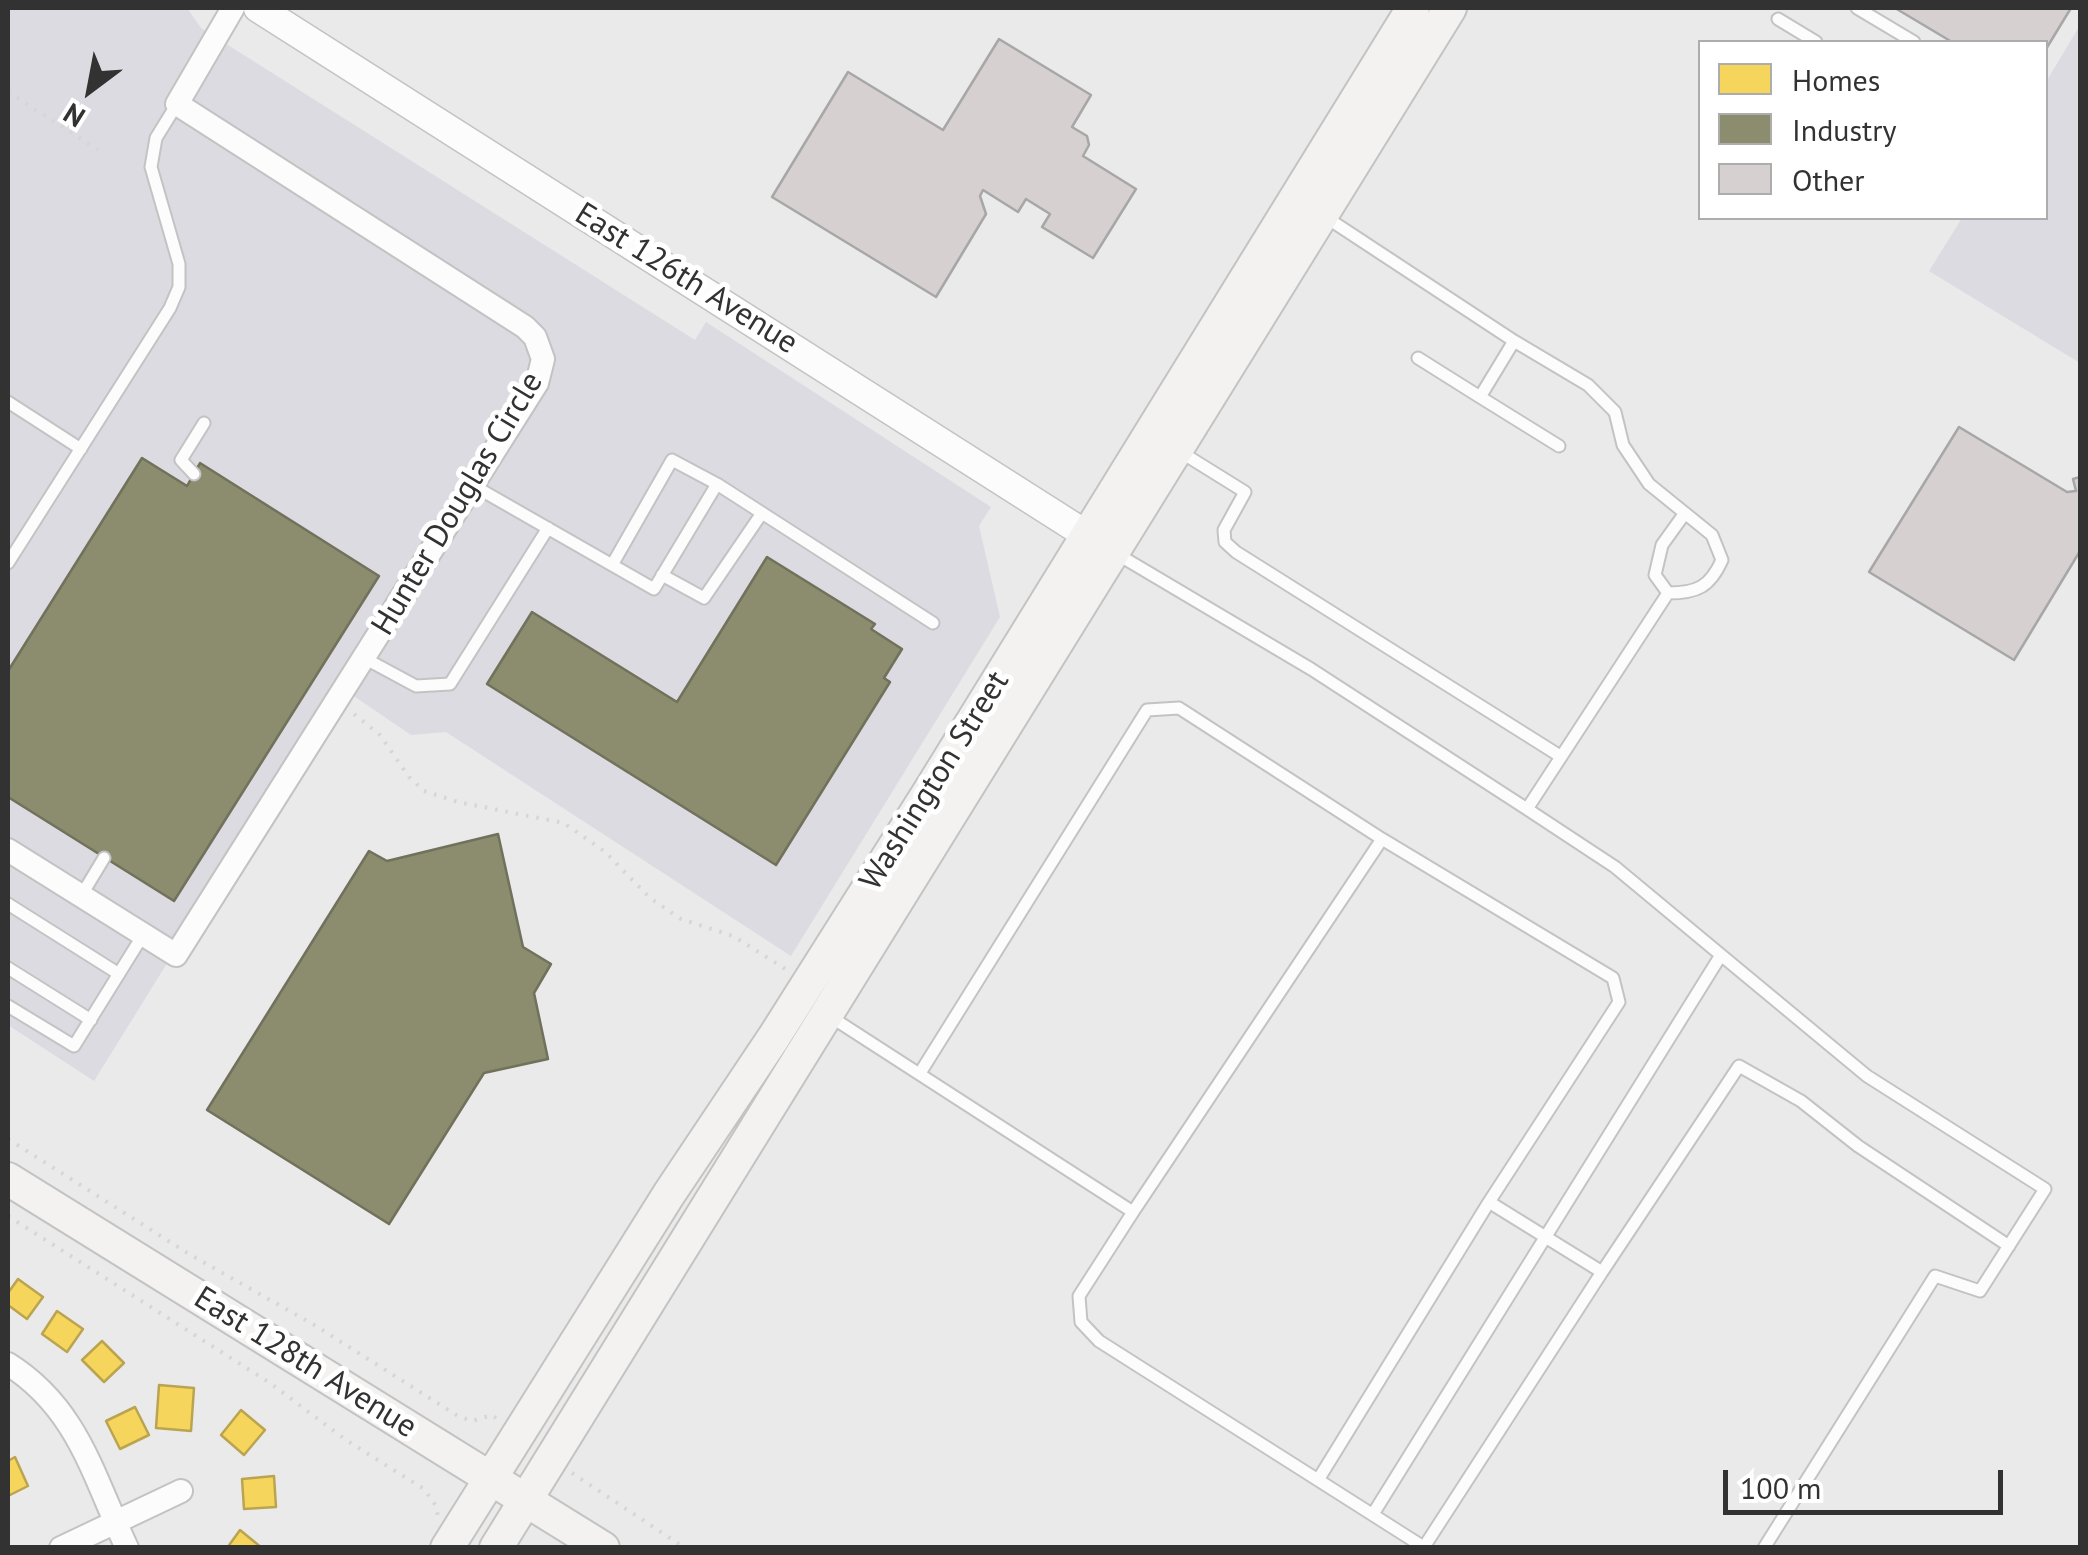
<!DOCTYPE html>
<html>
<head>
<meta charset="utf-8">
<style>
	body { margin:0 }
	#map { position:relative; width:2088px; height:1555px; overflow:hidden; background:#eaeaeb; font-family:"PT Sans",sans-serif }
	canvas { display:block }
	.frame { position:absolute; inset:0; border:10px solid #323233; pointer-events:none }
	.legend { position:absolute; left:1698px; top:40px; width:350px; height:180px; box-sizing:border-box; background:#fff; border:2px solid #adadad; margin:0; padding:12px 18px; list-style:none; font-size:30px; color:#323233 }
	.legend li { display:flex; align-items:center; gap:20px; height:50px }
	.legend b { width:50px; border:2px solid #adadad }
	.north { position:absolute; left:40px; top:40px; width:100px; height:100px; -webkit-text-stroke:8px #fff; paint-order:stroke; rotate:212deg; font-size:28px; font-weight:700; line-height:40px; text-align:center; color:#323233 }
	.north::after { content:''; display:block; margin:auto; width:35px; height:45px; background:#323233; clip-path:polygon(50% 0,100% 100%,50% 72%,0 100%) }
	.scale { position:absolute; left:1723px; top:1470px; width:280px; height:45px; box-sizing:border-box; border:5px solid #323233; border-top:0; padding-left:12px; font-size:30px; line-height:35px; white-space:nowrap; color:#323233; -webkit-text-stroke:8px #fff; paint-order:stroke }
</style>
</head>
<body>
<div id="map">
<canvas width="2088" height="1555"></canvas>
<div class="frame"></div>
<ul class="legend">
<li><b style="height:28px;background:#f6d55c"></b>Homes</li>
<li><b style="height:28px;background:#8c8c6e"></b>Industry</li>
<li><b style="height:28px;background:#d7d0d0"></b>Other</li>
</ul>
<div class="north">N</div>
<div class="scale">100 m</div>
</div>
<script>
const c = document.querySelector('canvas').getContext('2d');
c.lineJoin = 'round';
function fill(path, color) {
  c.fillStyle = color;
  c.fill(path, 'evenodd');
}
function strokePath(path, color, width, dash) {
  c.strokeStyle = color;
  c.lineWidth = width;
  c.lineCap = dash ? 'butt' : 'round';
  c.setLineDash(dash || []);
  c.stroke(path);
}
function label(font, color, halo, rows, align = 'center') {
  c.font = font + ' "PT Sans",sans-serif';
  c.lineWidth = 10;
  c.setLineDash([]);
  c.textBaseline = 'middle';
  c.strokeStyle = halo;
  c.fillStyle = color;
  for (const [text, x, y, turn = 0] of rows) {
    c.save();
    c.translate(x, y);
    c.rotate((+turn || 0) * Math.PI / 180);
    c.textAlign = isNaN(turn) ? turn : align;
    if (halo) c.strokeText(text, 0, 0);
    c.fillText(text, 0, 0);
    c.restore();
  }
}
fill(new Path2D(`
	M8 8H187L201 28 695 340 706 322 991 507 979 526 1000 617 791 956 446 732 411 735 339 686 94 1081 8 1025Z
	M2080 25V363L1929 271 1962 218H2046V82Z`), '#dbdbe1');
const homes = new Path2D(`
	M18 1279 43 1297 27 1319 8 1305V1293Z
	M57 1311 83 1329 67 1352 42 1334Z
	M102 1341 124 1363 104 1382 82 1360Z
	M159 1385 194 1388 191 1431 156 1428Z
	M135 1407 149 1435 120 1449 106 1421Z
	M241 1410 265 1430 244 1455 221 1435Z
	M15 1457 28 1486 8 1496V1461Z
	M274 1476 276 1507 244 1509 242 1479Z
	M240 1530 262 1548H227Z`);
fill(homes, '#f6d55c');
strokePath(homes, '#bba450', 2.5);
const industry = new Path2D(`
	M142 458 187 486 200 463 379 576 174 901 8 797V671Z
	M767 557 875 624 871 629 902 649 884 678 890 682 776 865 487 684 532 612 677 702Z
	M498 834 523 947 551 964 534 993 548 1059 484 1073 389 1224 207 1110 369 851 387 861Z`);
fill(industry, '#8c8c6e');
strokePath(industry, '#71715c', 2.5);
const building = new Path2D(`
	M1895 8H2071L2046 49V42H1952Z
	M999 39 1091 95 1072 127 1087 136 1089 145 1083 156 1136 189 1093 258 1042 227 1050 214 1026 199 1018 212 983 190 980 196 986 214 936 297 772 197 848 72 943 130Z
	M1959 427 2067 492 2076 491 2073 479 2080 477V551L2014 660 1869 572Z`);
fill(building, '#d7d0d0');
strokePath(building, '#a7a7a7', 2.5);
const service = new Path2D(`
	M1857 8 1914 42
	M1778 19 1816 42
	M1324 216 1514 341 1588 385 1615 412 1623 445 1649 484 1712 535 1722 560C1710 587 1697 593 1668 593L1655 575 1662 545 1685 513
	M1418 358 1480 397 1514 341
	M1480 397 1559 446
	M8 402 81 449
	M1179 451 1245 492 1224 530 1225 542 1236 552 1560 756
	M194 474 181 460 204 423
	M474 486 654 589 717 484 933 623
	M1117 554 1311 669 1527 809 1668 593
	M8 563 170 308 179 287V264L151 167 156 138 177 104
	M612 565 672 460 717 484
	M662 575 704 598 762 513
	M364 658 416 686 450 684 548 528
	M1527 809 1615 867 1721 955
	M81 896 104 858
	M8 904 119 974
	M8 968 91 1020
	M8 1006 74 1046 143 935
	M831 1017 1133 1212 1382 839 1179 708 1147 710 920 1073
	M1489 1202 1602 1272 1739 1066 1801 1101 1858 1146 2009 1246
	M1133 1212 1079 1296 1081 1322 1099 1341 1318 1480 1489 1202 1619 1002 1613 978 1382 839
	M1318 1480 1425 1548
	M1373 1514 1721 955 1867 1076 2045 1189 1980 1291 1935 1276 1764 1548
	M1424 1547 1602 1272`);
const minor = new Path2D(`
	M8 850 176 955 537 383 543 359 535 337 525 327 177 104 233 8
	M8 1364C78 1408 93 1476 127 1548
	M61 1548 181 1491`);
const tertiary = new Path2D(`
	M258 8 1104 546`);
const secondary = new Path2D(`
	M8 1179 603 1548
	M447 1548 669 1194 774 1037 927 795 1413 8
	M496 1548 1450 8`);
strokePath(service, '#c3c3c3', 15);
strokePath(minor, '#c3c3c3', 26);
strokePath(tertiary, '#c3c3c3', 31);
strokePath(secondary, '#c3c3c3', 36);
strokePath(new Path2D(`
	M8 92 98 150
	M354 714 380 735 409 777 424 791 458 802 564 823 604 851 650 898 681 919 733 936 787 970
	M8 1139 189 1254 316 1326 458 1416 472 1421 492 1415 496 1418
	M8 1216 270 1383 346 1440 424 1489 436 1506 438 1517
	M572 1473 685 1548`), '#d5d6d6', 4, [2.5, 8]);
strokePath(service, '#fcfcfc', 11);
strokePath(minor, '#fcfcfc', 22);
strokePath(tertiary, '#fcfcfc', 28);
strokePath(secondary, '#f4f2f0', 32);
label('32px', '#323233', '#fff', [
	["East 126th Avenue",686,279,32],
	["Hunter Douglas Circle",458,504,-59],
	["Washington Street",935,781,-58],
	["East 128th Avenue",305,1363,32]
]);
</script>
</body>
</html>
